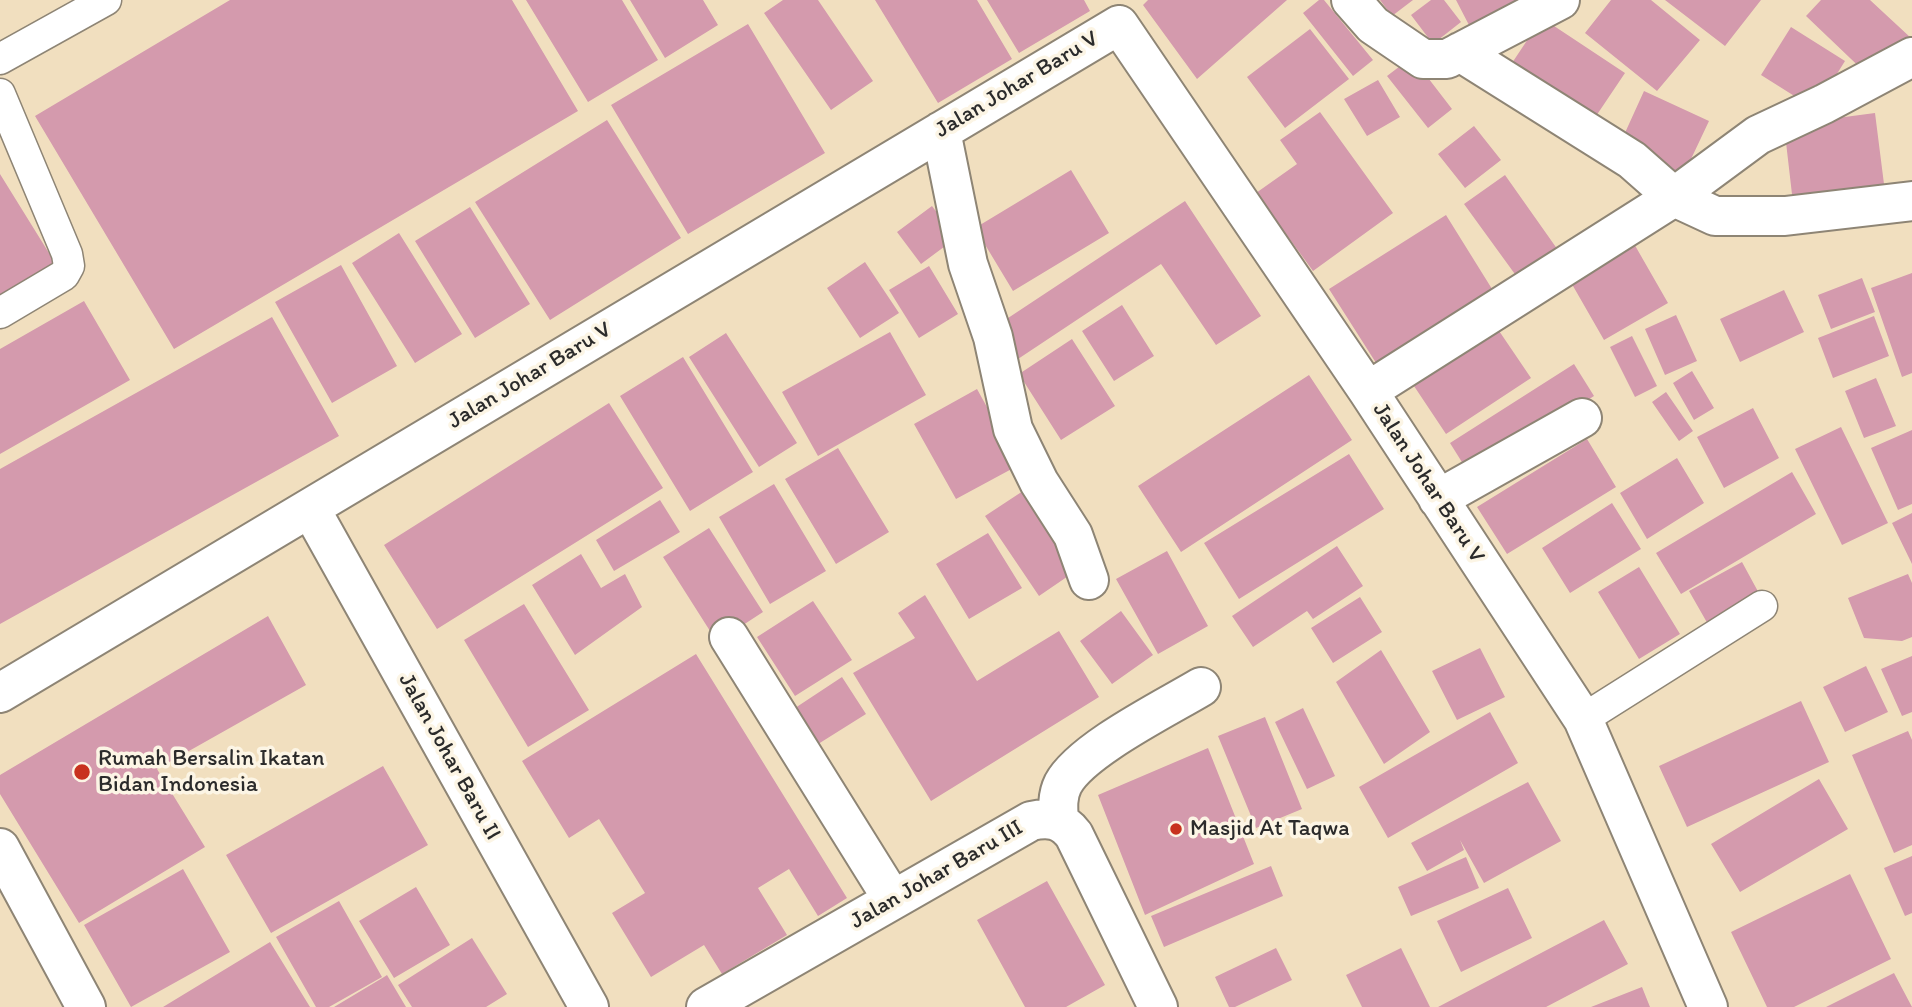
<!DOCTYPE html>
<html>
<head>
<meta charset="utf-8">
<style>
	body { margin:0 }
	canvas { display:block; background:#f1dfbf }
</style>
</head>
<body>
<canvas width="1912" height="1007"></canvas>
<script>
const c = document.querySelector('canvas').getContext('2d');
c.lineJoin = 'round';
function fill(path, color) {
  c.fillStyle = color;
  c.fill(path, 'evenodd');
}
function strokePath(path, color, width, dash) {
  c.strokeStyle = color;
  c.lineWidth = width;
  c.lineCap = dash ? 'butt' : 'round';
  c.setLineDash(dash || []);
  c.stroke(path);
}
function label(font, color, halo, rows, align = 'center') {
  c.font = font + ' Itim,sans-serif';
  c.lineWidth = 7;
  c.setLineDash([]);
  c.textBaseline = 'middle';
  c.strokeStyle = halo;
  c.fillStyle = color;
  for (const [text, x, y, turn = 0] of rows) {
    c.save();
    c.translate(x, y);
    c.rotate((+turn || 0) * Math.PI / 180);
    c.textAlign = isNaN(turn) ? turn : align;
    if (halo) c.strokeText(text, 0, 0);
    c.fillText(text, 0, 0);
    c.restore();
  }
}
fill(new Path2D(`
	M230 0H512L578 111 174 349 35 116Z
	M526 0H622L658 60 588 102Z
	M630 0H703L718 25 665 58Z
	M783 0H818L873 81 831 110 764 13Z
	M875 0H977L1012 59 938 103Z
	M987 0H1084L1090 11 1019 53Z
	M1148 0H1287L1197 79 1143 5Z
	M1319 0H1324L1373 60 1353 76 1303 13Z
	M1380 0H1413L1392 16Z
	M1431 0H1444L1461 22 1433 44 1411 15Z
	M1456 0H1519L1470 27Z
	M1611 0H1651L1700 40 1657 91 1585 33Z
	M1665 0H1761L1725 46Z
	M1821 0H1870L1911 38 1872 79 1806 16Z
	M1542 18 1625 73 1588 128 1504 75Z
	M748 24 825 153 688 234 611 105Z
	M1791 27 1845 61 1815 109 1761 75Z
	M1310 29 1349 79 1285 128 1247 77Z
	M1412 57 1452 109 1428 128 1387 76Z
	M1378 80 1400 117 1367 136 1344 99Z
	M1644 91 1709 121 1683 176 1619 146Z
	M1320 112 1393 213 1313 271 1256 193 1297 164 1280 140Z
	M1875 113 1885 192 1793 203 1784 125Z
	M607 120 681 238 550 320 475 202Z
	M1474 126 1501 160 1465 188 1438 154Z
	M1071 170 1109 233 1013 291 975 228Z
	M0 174 57 266 0 301Z
	M1505 175 1565 260 1525 288 1464 204Z
	M1185 201 1261 316 1216 345 1161 264 1018 359 999 324Z
	M932 206 956 238 921 264 897 232Z
	M470 207 530 304 475 338 415 241Z
	M1446 215 1502 305 1385 377 1329 289Z
	M399 233 462 334 415 363 352 263Z
	M1633 242 1668 303 1604 340 1569 279Z
	M865 262 899 313 860 338 827 288Z
	M341 265 397 366 332 403 275 302Z
	M929 266 958 314 919 338 889 290Z
	M1912 273V373L1902 377 1871 288Z
	M1862 278 1875 312 1831 329 1818 295Z
	M1784 290 1804 332 1740 362 1720 319Z
	M84 301 130 380 0 454V349Z
	M1122 305 1154 356 1114 381 1082 331Z
	M1676 315 1697 361 1665 375 1645 329Z
	M1874 316 1889 356 1833 378 1818 338Z
	M272 317 339 436 0 624V469Z
	M1491 319 1531 378 1446 434 1406 374Z
	M890 332 926 395 818 456 782 392Z
	M726 333 797 443 759 467 689 357Z
	M1632 336 1657 386 1635 397 1610 347Z
	M1072 339 1115 406 1061 440 1019 374Z
	M683 357 753 472 690 511 620 396Z
	M1574 364 1594 396 1470 475 1450 443Z
	M1692 371 1714 408 1694 420 1673 383Z
	M1309 375 1352 440 1181 552 1138 486Z
	M1876 378 1896 426 1864 438 1845 391Z
	M977 389 1019 465 956 499 914 424Z
	M1666 392 1693 431 1679 441 1652 402Z
	M609 403 663 488 437 629 384 545Z
	M1753 408 1779 458 1724 488 1697 437Z
	M1841 427 1888 523 1842 545 1795 449Z
	M1912 430V504L1898 510 1871 448Z
	M1587 439 1616 487 1507 554 1477 507Z
	M838 448 889 532 836 564 785 479Z
	M1349 454 1384 509 1239 599 1204 543Z
	M1677 458 1704 503 1647 539 1620 493Z
	M1792 472 1816 514 1681 594 1656 553Z
	M774 484 826 571 770 604 719 517Z
	M1023 491 1077 570 1039 596 985 516Z
	M660 500 680 532 614 571 596 540Z
	M1612 503 1641 549 1570 593 1542 548Z
	M1912 513V564L1892 523Z
	M709 528 763 612 717 642 663 557Z
	M988 533 1022 588 969 619 936 564Z
	M1337 546 1363 586 1313 619 1307 611 1253 647 1232 616Z
	M1167 551 1208 626 1158 654 1116 579Z
	M581 554 601 588 625 574 642 607 575 655 532 585Z
	M1742 562 1761 597 1709 626 1689 591Z
	M1639 567 1680 634 1639 659 1598 592Z
	M1908 574 1912 583V637L1902 641 1864 638 1848 598Z
	M925 595 977 681 1059 631 1099 697 931 801 853 673 915 638 898 613Z
	M1360 597 1382 632 1333 663 1311 628Z
	M813 601 852 660 795 696 757 637Z
	M524 604 589 710 528 747 464 640Z
	M1121 611 1153 655 1112 684 1080 641Z
	M268 616 306 685 157 769 205 847 79 923 0 794V775Z
	M1480 648 1505 697 1457 720 1432 671Z
	M1381 650 1430 732 1384 764 1336 682Z
	M696 654 847 898 818 916 789 869 758 888 787 935 722 974 704 945 651 977 612 913 645 893 599 819 569 838 522 761Z
	M1912 656V712L1902 716 1881 669Z
	M1866 666 1888 712 1845 732 1823 687Z
	M842 677 866 714 807 751 786 714Z
	M1801 701 1829 762 1687 827 1659 766Z
	M1303 708 1335 776 1307 789 1275 722Z
	M1490 712 1518 763 1388 838 1359 787Z
	M1265 717 1302 809 1256 828 1218 736Z
	M1908 731 1912 740V845L1894 853 1852 755Z
	M1208 748 1254 864 1145 915 1098 795Z
	M383 766 428 845 271 933 226 855Z
	M1819 779 1848 829 1740 892 1711 844Z
	M1528 782 1561 841 1484 883 1460 840 1464 850 1427 871 1411 843Z
	M1912 856V913L1905 916 1884 868Z
	M1466 857 1479 888 1411 916 1398 887Z
	M1271 866 1283 896 1164 947 1151 916Z
	M183 869 230 952 131 1007 84 925Z
	M1850 874 1891 959 1794 1007H1767L1731 932Z
	M1047 881 1105 985 1066 1007H1025L977 920Z
	M416 887 450 945 394 978 359 921Z
	M1508 888 1532 938 1461 972 1437 921Z
	M339 901 382 977 329 1007H316L276 937Z
	M1604 920 1628 964 1546 1007H1438Z
	M472 938 507 994 486 1007H412L398 985Z
	M270 942 310 1007H163Z
	M1276 948 1292 980 1235 1007H1229L1215 977Z
	M1401 948 1430 1007H1362L1346 975Z
	M1894 973 1912 1007H1826Z
	M387 975 406 1007H334L384 977Z
	M1642 987 1650 1007H1591Z`), '#d49aad');
const service = new Path2D(`
	M0 59 106 0
	M0 94 67 254 69 266 64 275 0 313
	M1583 719 1762 606`);
const minor = new Path2D(`
	M1351 0 1373 25 1423 59H1447L1560 0
	M1119 25 1368 391 1583 719 1708 1007
	M1460 52 1632 160 1674 197 1715 216H1785L1912 201
	M941 131 968 264 993 337 1013 429 1039 482 1073 535 1089 580
	M1368 391 1674 197 1758 135 1824 104 1912 57
	M1438 499 1582 418
	M310 508 589 1007
	M729 637 893 900
	M0 693 1119 25
	M1059 821C1058 808 1057 796 1063 784 1081 750 1166 708 1201 687
	M0 848 86 1007
	M706 1007 1031 821C1049 817 1062 819 1074 835L1158 1007`);
strokePath(service, '#8e8575', 33);
strokePath(minor, '#8e8575', 42);
strokePath(service, '#fff', 30);
strokePath(minor, '#fff', 38);
for (const [x, y, r, color] of [
	[82,772,9,"#c8321e"],
	[1176,829,7,"#c8321e"]
]) {
  const dot = new Path2D();
  dot.arc(x, y, r, 0, 2 * Math.PI);
  c.fillStyle = color;
  c.fill(dot);
  strokePath(dot, '#fcf5e5', 2.5);
}
label('23px', '#2b2b2b', '#fcf5e5', [
	["Jalan Johar Baru V",1017,85,-31],
	["Jalan Johar Baru V",530,376,-31],
	["Jalan Johar Baru V",1428,483,57],
	["Jalan Johar Baru II",449,757,61],
	["Jalan Johar Baru III",937,875,-30]
]);
label('23px', '#2b2b2b', '#fcf5e5', [
	["Rumah Bersalin Ikatan",98,759],
	["Bidan Indonesia",98,785],
	["Masjid At Taqwa",1190,829]
], 'left');
</script>
</body>
</html>
